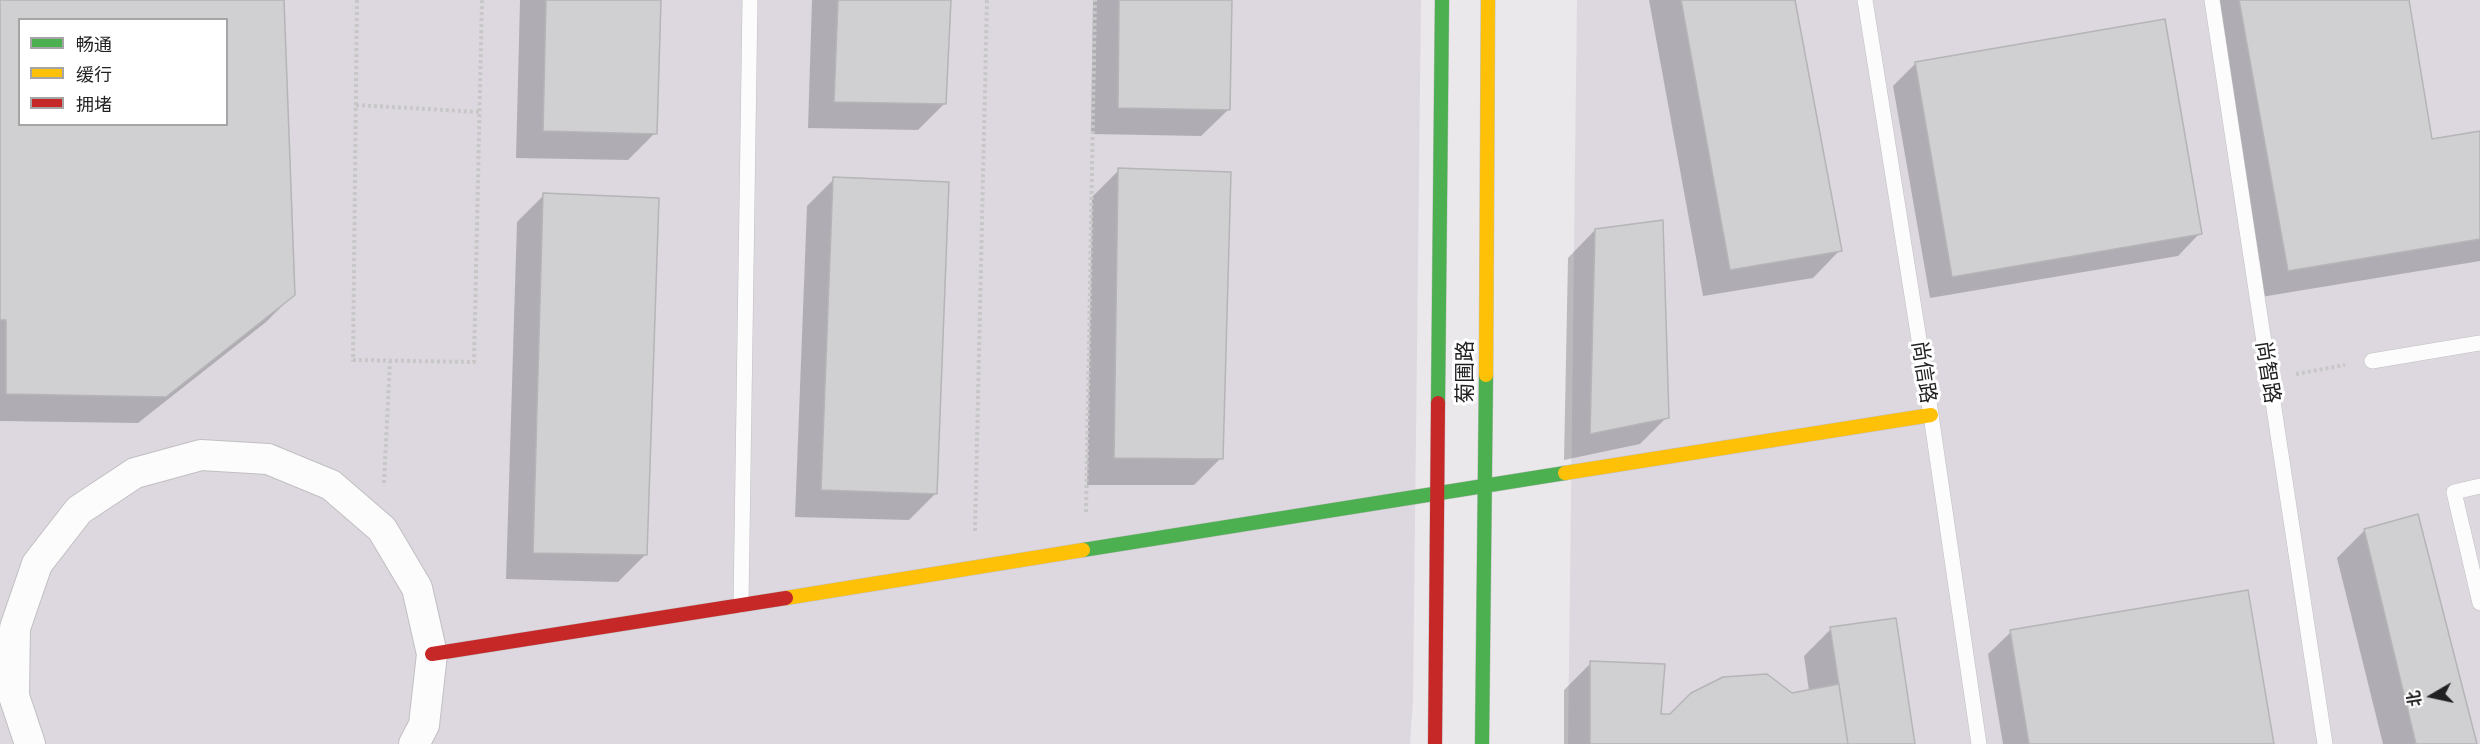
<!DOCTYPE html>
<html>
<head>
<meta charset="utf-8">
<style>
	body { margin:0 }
	#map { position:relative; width:2480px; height:744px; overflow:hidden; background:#eae8eb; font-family:Ubuntu,"Noto Sans SC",sans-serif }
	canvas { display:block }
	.legend { position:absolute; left:18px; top:18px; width:210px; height:108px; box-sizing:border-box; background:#fff; border:2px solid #a6a5a6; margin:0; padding:8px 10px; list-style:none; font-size:18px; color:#201f21 }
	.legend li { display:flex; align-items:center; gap:12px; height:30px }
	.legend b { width:30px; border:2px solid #a6a5a6 }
	.north { position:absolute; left:2402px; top:666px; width:60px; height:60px; -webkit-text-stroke:4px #fff; paint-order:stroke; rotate:261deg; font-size:16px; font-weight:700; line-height:24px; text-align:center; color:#201f21 }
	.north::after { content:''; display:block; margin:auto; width:21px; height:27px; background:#201f21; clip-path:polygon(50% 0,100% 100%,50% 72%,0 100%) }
</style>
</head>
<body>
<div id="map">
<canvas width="2480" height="744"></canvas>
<ul class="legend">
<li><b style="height:8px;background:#4caf50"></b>畅通</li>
<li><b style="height:8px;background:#ffc107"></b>缓行</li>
<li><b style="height:8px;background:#c62828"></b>拥堵</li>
</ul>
<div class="north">北</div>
</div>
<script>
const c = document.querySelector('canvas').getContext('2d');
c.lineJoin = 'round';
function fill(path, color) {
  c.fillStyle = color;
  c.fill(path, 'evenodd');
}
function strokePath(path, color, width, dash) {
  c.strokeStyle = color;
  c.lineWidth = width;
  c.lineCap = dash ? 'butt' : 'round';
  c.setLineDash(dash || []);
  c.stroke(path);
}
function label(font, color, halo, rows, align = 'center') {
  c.font = font + ' Ubuntu,"Noto Sans SC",sans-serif';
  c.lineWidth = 6;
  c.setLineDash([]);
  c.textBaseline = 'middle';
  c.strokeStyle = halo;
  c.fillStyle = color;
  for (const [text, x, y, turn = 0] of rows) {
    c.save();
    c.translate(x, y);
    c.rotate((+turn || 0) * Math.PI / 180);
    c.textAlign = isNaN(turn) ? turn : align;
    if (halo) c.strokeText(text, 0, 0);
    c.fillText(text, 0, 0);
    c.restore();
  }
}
fill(new Path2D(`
	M0 0H1421L1413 699 1410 744H0ZM20 20H226V124H20Z
	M1577 0H2480V744H1568Z`), '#ddd8e0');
fill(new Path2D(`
	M0 0H283L293 295 266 322 138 423 0 421ZM20 20H226V124H20Z
	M520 0H659L655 133 628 160 516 158Z
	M812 0H950L945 103 918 130 808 128Z
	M1093 0H1231L1229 109 1201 136 1091 134Z
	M1649 0H1793L1840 250 1813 278 1703 296Z
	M2207 0H2407L2431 140 2480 133V261L2261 297Z
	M1916 63 2200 233 2178 256 1930 298 1893 86Z
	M1119 170 1221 458 1194 485H1087L1092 197Z
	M834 179 936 493 909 520 795 517 807 206Z
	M544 195 645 555 618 582 506 579 517 222Z
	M1595 230 1667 417 1640 444 1564 460 1568 258Z
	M2365 530 2475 744H2383L2337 558Z
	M1831 629 1914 744H1564V690L1591 663 1659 715 1670 716 1809 691 1804 656Z
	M2011 632 2272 744H2003L1988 654Z`), '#0003');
const building = new Path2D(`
	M0 0H284L295 295 166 397 6 394V320H0ZM20 20H226V124H20Z
	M546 0H661L657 134 543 131Z
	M838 0H951L946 104 834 102Z
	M1119 0H1232L1230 110 1118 108Z
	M1681 0H1795L1842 251 1730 270Z
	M2239 0H2409L2432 139 2480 131V239L2288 271Z
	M2165 19 2202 234 1952 277 1915 62Z
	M1118 168 1231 172 1223 459 1114 458Z
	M833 177 949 182 937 494 821 490Z
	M543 193 659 198 647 555 533 553Z
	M1663 220 1669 418 1590 434 1595 229Z
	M2418 514 2477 744H2416L2364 529Z
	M2248 590 2274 744H2029L2010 630Z
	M1896 618 1915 744H1848L1830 627Z
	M1590 661 1665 664 1661 714H1670L1691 693 1723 677 1767 674 1792 693 1839 684 1848 744H1590Z`);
fill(building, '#d0cfd1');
strokePath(building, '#b5b4b6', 1.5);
const lane = new Path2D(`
	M1865 0 1931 415 1979 744
	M2212 0 2325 744
	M2372 361 2480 343
	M2480 486 2454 492 2480 603
	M741 605 750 0`);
const street = new Path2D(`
	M30 744 14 696 15 628 37 564 79 510 135 473 201 455 268 459 331 485 382 529 417 588 432 654 424 725 414 744`);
const fast = new Path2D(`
	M1438 403 1442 0
	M1083 550 1565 473
	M1482 744 1486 375`);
const slow = new Path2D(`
	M1486 375 1488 0
	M1565 473 1931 415
	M786 598 1083 550`);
const jam = new Path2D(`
	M432 654 786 598
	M1435 744 1438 403`);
strokePath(lane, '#c1bfc1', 16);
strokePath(street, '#c1bfc1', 32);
strokePath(fast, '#c1bfc1', 15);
strokePath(slow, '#c1bfc1', 15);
strokePath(jam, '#c1bfc1', 15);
strokePath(new Path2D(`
	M357 0 353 360 474 362 482 0
	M356 105 479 112
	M2296 374 2345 365
	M384 483 390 361
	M1086 512 1095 0
	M975 531 987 0`), '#c7c7c8', 4, [3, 3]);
strokePath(lane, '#fcfcfc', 15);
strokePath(street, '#fcfcfc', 30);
strokePath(fast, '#4caf50', 14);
strokePath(slow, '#ffc107', 14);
strokePath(jam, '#c62828', 14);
label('21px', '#201f21', '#fff', [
	["菊圃路",1465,372,-90],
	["尚信路",1924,372,81],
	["尚智路",2268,372,81]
]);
</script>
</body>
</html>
